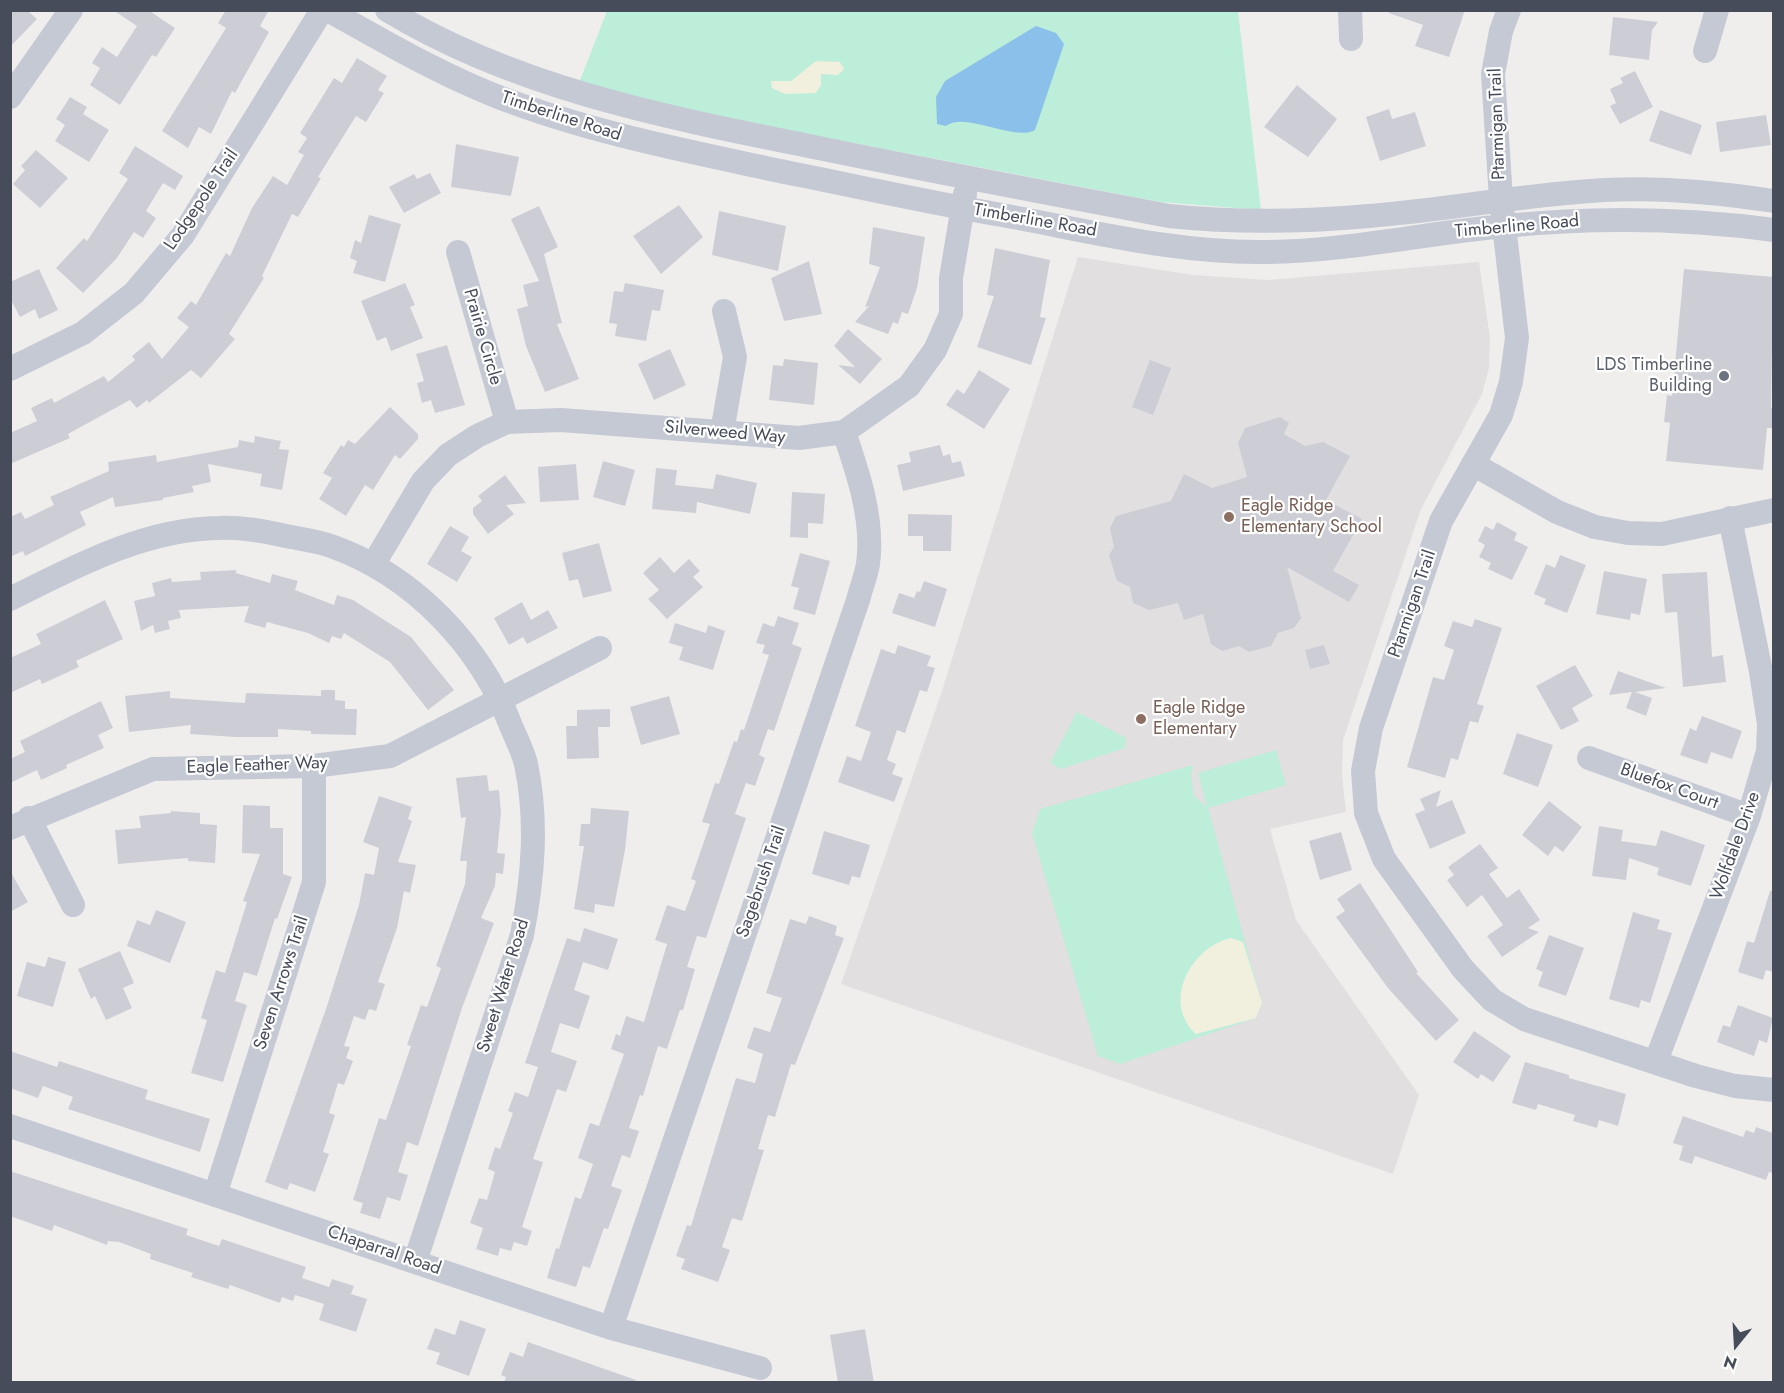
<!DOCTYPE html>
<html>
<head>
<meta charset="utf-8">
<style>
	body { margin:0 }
	#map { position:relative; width:1784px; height:1393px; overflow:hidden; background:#f0eeed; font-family:Jost,sans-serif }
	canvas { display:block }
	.frame { position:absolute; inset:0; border:12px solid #464c5a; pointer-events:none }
	.north { position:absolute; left:1706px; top:1315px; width:60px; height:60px; -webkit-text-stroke:4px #fff; paint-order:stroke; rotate:198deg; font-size:16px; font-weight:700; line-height:24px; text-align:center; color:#464c5a }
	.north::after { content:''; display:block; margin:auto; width:21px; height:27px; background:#464c5a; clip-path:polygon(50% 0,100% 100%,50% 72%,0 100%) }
</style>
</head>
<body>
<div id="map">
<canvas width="1784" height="1393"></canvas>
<div class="frame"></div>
<div class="north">N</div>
</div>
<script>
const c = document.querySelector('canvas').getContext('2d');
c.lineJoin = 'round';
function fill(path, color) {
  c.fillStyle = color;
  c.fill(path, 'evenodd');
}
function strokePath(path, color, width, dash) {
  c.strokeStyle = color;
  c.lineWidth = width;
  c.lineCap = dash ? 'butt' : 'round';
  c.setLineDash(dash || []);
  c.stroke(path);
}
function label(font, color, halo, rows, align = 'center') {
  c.font = font + ' Jost,sans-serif';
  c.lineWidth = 4.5;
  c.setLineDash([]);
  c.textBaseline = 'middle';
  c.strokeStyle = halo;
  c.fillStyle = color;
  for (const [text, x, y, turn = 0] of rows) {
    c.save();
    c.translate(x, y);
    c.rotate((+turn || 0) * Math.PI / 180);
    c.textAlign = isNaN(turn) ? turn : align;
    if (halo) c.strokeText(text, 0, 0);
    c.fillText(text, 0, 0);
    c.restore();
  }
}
fill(new Path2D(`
	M1078 257 1193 275 1268 280 1479 262 1490 338 1489 368 1482 394 1421 509 1343 740 1342 775 1346 812 1270 829 1296 920 1419 1095 1393 1174 841 984 940 697Z`), '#e1dfdf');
fill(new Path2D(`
	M607 11H1238L1261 210 1160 202 728 119 579 83Z
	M1077 712 1126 738 1125 748 1061 769 1050 763Z
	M1276 750 1286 785 1208 808 1262 1003 1256 1018 1120 1064 1098 1056 1032 833 1040 809 1193 765 1191 775 1194 796 1207 807 1198 773Z`), '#bceeda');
fill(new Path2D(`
	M816 61 840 62 844 69 838 75 821 74V85L816 93 785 94 772 88 771 81H791Z
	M1231 938 1243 942 1262 1003 1256 1018 1196 1034C1161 1002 1191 947 1231 938Z`), '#f1f0de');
fill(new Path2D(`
	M1036 26 1056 33 1064 44 1035 130C1014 142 965 111 946 126L937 124 936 97 945 81Z`), '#8ac0ea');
fill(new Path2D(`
	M10 10H27L37 19 10 47Z
	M113 10H148L175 28 156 57 152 55 120 105 90 85 100 68 92 63 102 47 117 57 137 26Z
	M226 10H269L260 26 269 32 235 93 232 91 211 134 199 127 188 148 162 131 226 28 218 23Z
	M1389 10H1465L1449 57 1415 46 1423 25 1389 13Z
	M1613 17 1658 22 1652 30 1649 60 1609 55Z
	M357 58 387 76 378 90 384 93 366 122 356 116 318 177 321 178 298 217 292 214 262 276 264 278 229 334 235 339 201 378 191 370 149 403 147 400 137 408 130 400 68 434 70 438 10 464V433L37 421 31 408 52 398 54 403 104 376 108 382 135 360 132 356 149 342 162 359 189 327 177 318 191 301 196 305 226 253 230 256 252 208 273 176 287 185 304 155 298 152 307 138 300 133 334 78 342 83Z
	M1635 71 1653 107 1620 124 1610 106 1616 103 1610 89 1623 83 1620 78Z
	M1297 85 1337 119 1308 157 1264 127Z
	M70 97 87 107 83 114 109 130 89 162 55 141 65 125 56 119Z
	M1389 109 1392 119 1415 112 1426 146 1380 161 1366 117Z
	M1660 110 1702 125 1691 155 1649 141Z
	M1766 115 1771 145 1720 152 1716 122Z
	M456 144 519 157 511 196 451 187Z
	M135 146 183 176 175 190 163 183 146 211 156 218 143 238 134 232 117 258 83 293 56 268 84 238 87 241 128 179 119 173Z
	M36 150 68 178 40 208 13 184 25 170 21 166Z
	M430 173 441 193 404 213 389 187 414 174 417 179Z
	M679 205 703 237 661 274 633 236Z
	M539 206 558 247 544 254 562 323 557 324 579 379 545 392 526 346 517 309 528 306 523 285 539 281 511 219Z
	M719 211 786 226 778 271 712 255Z
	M369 215 401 224 385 282 353 273 357 261 350 258 355 240 361 243Z
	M873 227 925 237 917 288 908 314 902 312 898 324 893 322 888 334 855 322 869 306 865 307 880 267 869 264Z
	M995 248 1050 260 1040 317 1046 318 1031 365 977 347 994 296 987 295Z
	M809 261 822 314 784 321 771 278Z
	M39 269 58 310 39 319 35 309 20 317 10 298V282Z
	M1684 269 1773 277 1771 408 1773 409V428H1767L1763 470 1666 461 1670 423 1664 422 1667 395 1672 396Z
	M405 283 415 305 410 307 423 338 391 351 386 337 377 341 361 301Z
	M625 283 664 290 660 311 652 310 646 341 615 336 617 324 609 323 614 291 623 292Z
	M848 329 882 359 860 384 838 365 855 367 834 346Z
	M447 345 465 405 435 413 431 400 422 403 417 383 424 381 416 354Z
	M670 349 686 385 654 400 638 364Z
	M784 359 818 363 814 405 769 400 773 365 783 366Z
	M1150 360 1171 368 1153 415 1132 407Z
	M979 370 1010 389 984 429 946 405 957 389 964 394Z
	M390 407 418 434V439L400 459 395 455 373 490 365 485 346 516 319 499 332 478 323 473 341 445 344 447 348 440 355 444Z
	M1280 417 1289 423 1284 434 1305 446 1323 442 1350 456 1326 500 1362 519 1333 571 1359 585 1349 602 1287 567 1301 618 1294 628 1278 633 1271 646 1249 652 1239 646 1222 651 1211 644 1203 614 1184 620 1178 603 1149 610 1133 603 1130 587 1117 581 1109 555 1114 547 1110 528 1116 516 1171 501 1184 474 1212 488 1247 477 1238 443 1245 428Z
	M255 436 281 441 279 449 289 450 282 490 260 486 262 474 208 464 211 482 192 486 194 492 163 498V500L115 507 113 497 80 512 86 525 25 556 23 551 10 557V517L21 512 25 519 54 505 50 497 109 471 108 462 156 455 157 462 238 447 239 440 254 443Z
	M940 445 943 456 950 454 952 463 961 461 965 476 903 491 897 465 911 462 909 452Z
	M603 461 635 470 625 506 593 497Z
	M576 464 579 500 540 502 538 467Z
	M656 468 677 470 675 485 713 489 716 474 757 483 750 514 697 502 696 513 652 509Z
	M505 475 526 503 506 505 514 514 488 534 473 514V508L482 501 478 496Z
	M792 492 825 494 823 524 808 523V538L790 537Z
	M908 514 952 515 951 551H923V536H908Z
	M1497 522 1517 533 1514 540 1528 547 1512 580 1488 569 1491 563 1479 557 1485 545 1478 541 1485 526 1493 530Z
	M450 526 469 537 461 551 472 557 457 582 427 564Z
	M599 543 612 591 583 598 578 579 569 581 562 553Z
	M800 553 830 561 815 615 793 609 799 588 791 586Z
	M1560 555 1586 565 1567 613 1544 604 1546 599 1534 594 1546 564 1555 568Z
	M660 557 674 573 689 559 700 571 693 577 703 587 667 619 648 599 659 590 643 573Z
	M236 570V573L270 583 272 574 298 581 295 590 334 605 337 595 353 600 411 637 454 690 428 710 390 662 344 633 341 639 332 636 329 643 308 633 267 622 265 628 244 622 249 606 179 610 181 618 168 621 170 629 155 633 153 625 141 631 134 601 155 596 152 583 171 578 172 582 201 580 200 572Z
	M1604 571 1647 579 1640 615 1631 613 1630 620 1596 614Z
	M1707 572 1712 657 1723 655 1726 682 1683 687 1677 612 1665 613 1662 574Z
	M924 581 947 589 935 627 892 613 899 593 914 598 917 591 920 592Z
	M105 600 123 639 76 661 79 667 42 684 40 679 10 693V658L41 644 36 634Z
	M522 602 531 620 548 610 558 628 527 644 523 637 509 645 494 618Z
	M778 616 799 623 792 644 802 648 774 731 768 729 759 755 765 758 755 786 746 783 735 814 746 818 706 938 697 936 687 967 695 969 683 1010H680L667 1049 658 1046 643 1096 640 1095 629 1128 639 1131 630 1158 622 1155 611 1186 622 1190 608 1229 604 1228 590 1268 583 1266 576 1287 547 1278 556 1248 559 1249 575 1197 581 1199 593 1164 578 1158 590 1123 599 1126 624 1054 611 1049 616 1034 620 1036 626 1016 644 1022 667 944 655 940 667 905 685 911 696 881 691 879 710 824 702 822 715 783 719 784 734 741 737 742 741 729 744 730 769 655 762 653 765 645 756 643 763 623 774 627Z
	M1475 619 1502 628 1477 704 1484 706 1478 723 1470 721 1458 760 1451 758 1445 778 1407 767 1433 677 1444 680 1454 650 1444 646 1453 621 1472 627Z
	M675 623 706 633 708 625 725 631 713 670 679 660 683 647 669 643Z
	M898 645 931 656 927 666 935 668 927 692 920 690 905 733 897 730 887 760 896 764 892 774 903 778 894 802 838 782 847 756 861 761 871 732 855 726 881 649 895 654Z
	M1324 645 1330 664 1310 669 1305 650Z
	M1575 665 1593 696 1572 708 1579 721 1561 730 1536 686Z
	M1618 671 1666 688 1635 692 1652 698 1646 716 1626 708 1632 692 1609 695Z
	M321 690H335V700L345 701V709H357L356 735 311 734V731L278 729V737H236L190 734 191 725 129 732 125 696 170 691V698L245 703 246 693 321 696Z
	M669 696 680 734 641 745 630 707Z
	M101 701 113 728 98 735 104 748 66 765 67 768 41 780 37 770 10 783V759L25 752 20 741Z
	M610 709V727H598L599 758 567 759 566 726H577V710Z
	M1702 716 1742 731 1732 759 1711 752 1707 764 1680 755 1690 728 1696 731Z
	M1517 733 1553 745 1538 787 1503 774Z
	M487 775 489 791 499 790 501 813 497 853 505 854 503 874 496 873 495 886 481 918 494 923 462 1008 418 1146 407 1142 398 1172 408 1175 400 1201 387 1197 380 1219 360 1213 363 1203 353 1200 379 1118 386 1120 411 1046 407 1045 421 1005 427 1007 441 968 436 966 465 884 467 861H460L466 817 461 818 456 778Z
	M1441 790 1436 807 1452 800 1466 833 1430 849 1415 814 1425 810 1420 799Z
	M379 796 412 807 408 819 412 821 398 862 416 865 410 893 404 891 397 928 378 982 385 984 376 1011 369 1009 365 1020 354 1016 344 1046 350 1047 346 1058 353 1061 344 1085 338 1083 329 1113 335 1115 323 1152 329 1154 315 1192 290 1183 287 1190 265 1182 327 1006 359 905 365 873 374 875 379 848 363 842Z
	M1549 801 1582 827 1563 852 1555 846 1548 856 1522 835Z
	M243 805 270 806V828H283V874L292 877 277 919 275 918 257 976 244 972 235 1001 247 1005 223 1082 191 1073 207 1020 201 1018 216 970 225 973 247 902 243 901 260 854 242 853Z
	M591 808 629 811 625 850 614 907 595 904 594 913 574 909 584 846H579L581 824H590Z
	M171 811 200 813V824L217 825 215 863 188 861V858L118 864 115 830 141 828 139 816 171 813Z
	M1599 826 1623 830 1621 841 1656 846 1661 830 1705 845 1691 886 1657 875 1659 868 1629 858 1626 880 1592 876Z
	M824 831 870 845 860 878 852 876 849 885 812 874Z
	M1341 832 1352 870 1320 880 1309 841Z
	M1480 844 1498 868 1489 874 1507 898 1519 889 1540 920 1528 928 1539 932 1502 957 1487 936 1503 925 1482 895 1467 907 1447 880 1454 875 1448 867Z
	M10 871 28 902 10 912Z
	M1360 883 1418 972 1416 973 1459 1020 1436 1041 1388 988 1336 917 1345 911 1337 899Z
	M1770 891H1773V972L1766 970 1763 980 1738 972 1747 941 1754 943Z
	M156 910 186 922 170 963 127 946 137 920 150 925Z
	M1633 912 1660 920 1657 929 1672 933 1650 1003 1641 1000 1639 1008 1609 999Z
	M809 916 837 926 835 935 844 938 795 1065 791 1064 775 1117 768 1115 758 1149 764 1150 742 1221 732 1218 722 1247 730 1250 718 1282 681 1269 685 1259 676 1256 687 1225 691 1226 736 1078 755 1083 763 1054 747 1048 754 1027 770 1032 782 998 766 993 790 919 806 924Z
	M584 928 618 939 608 970 583 962 574 990 590 996 579 1029 560 1023 551 1052 577 1061 566 1092 557 1089 533 1159 543 1162 522 1227 532 1231 527 1246 514 1242 511 1251 500 1248 498 1256 476 1249 483 1228 470 1223 479 1198 487 1200 495 1172 488 1169 495 1147 500 1149 513 1113 508 1111 515 1092 528 1097 538 1067 525 1063 567 938 580 942Z
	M1549 935 1584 948 1566 996 1538 986 1543 972 1536 969Z
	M120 951 134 983 123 988 132 1008 106 1020 95 996 91 999 78 969Z
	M48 957 66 962 53 1007 17 996 27 962 45 967Z
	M1738 1005 1773 1018 1767 1043 1759 1040 1754 1056 1717 1042 1723 1025 1730 1027Z
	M1474 1031 1511 1056 1493 1082 1481 1074 1478 1079 1453 1062Z
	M10 1051 57 1067 59 1061 148 1090 145 1099 210 1119 200 1152 68 1109 73 1097 43 1086 38 1098 10 1088Z
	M1525 1062 1569 1075V1078L1626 1094 1618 1126 1599 1120 1597 1128 1573 1121 1575 1115 1538 1104 1536 1110 1512 1103Z
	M1683 1116 1743 1137 1746 1130 1754 1133 1756 1127 1773 1133V1173L1769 1172 1766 1180 1695 1156 1692 1164 1679 1160 1683 1146 1673 1143Z
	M10 1171 188 1229 186 1235 219 1246 222 1239 306 1267 302 1278 329 1287 332 1279 354 1286 351 1294 367 1299 356 1332 319 1320 324 1304 295 1295 293 1301 282 1297 280 1303 230 1285 228 1289 191 1277 193 1273 150 1259 151 1254 119 1242 108 1241 107 1245 54 1225 52 1231 10 1216Z
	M460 1320 486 1329 469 1376 436 1364 440 1353 427 1349 435 1328 455 1335Z
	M865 1329 874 1383H838L830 1335Z
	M528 1342 636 1380V1383H504L506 1377 501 1375 510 1352 523 1357Z`), '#cdced5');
strokePath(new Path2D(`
	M328 10C385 42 441 75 501 98 590 132 682 150 775 170 851 185 926 202 1002 215 1090 231 1179 254 1268 252 1348 251 1426 233 1505 226 1595 217 1684 218 1774 230
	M387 10C514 87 660 116 804 145 925 170 1047 193 1169 216 1236 223 1302 222 1369 216 1448 210 1526 194 1605 190 1658 187 1722 193 1774 201
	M1350 10 1351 39
	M1509 10 1501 31 1493 74 1501 199 1517 338 1511 382 1501 415 1441 521 1371 728 1363 771 1366 813 1384 859 1463 969 1492 1000 1524 1019 1696 1076 1735 1086 1774 1090
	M1705 51 1717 10
	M10 97 71 10
	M458 252 507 422
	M10 369 83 333 134 293 183 235 322 10
	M722 432 735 357 724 311
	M1473 464 1557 512 1595 527 1628 533 1662 534 1774 510
	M373 565 423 481 448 455 477 436 507 422 561 420 799 438 844 432 909 386 935 350 951 314V278L965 194
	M10 599C76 566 144 529 219 528 242 527 264 531 286 536 301 539 317 541 331 546 413 575 480 645 511 726 516 738 523 751 526 764 538 821 533 878 522 935L415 1262
	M1589 758 1749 816
	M29 818 73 905
	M10 828 153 769 314 766 390 756 600 648
	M1656 1061 1749 816 1768 751 1769 724 1761 672 1730 518
	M10 1126 611 1328 760 1368
	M215 1195 314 882V766
	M611 1328 858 600C861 588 866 576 868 564 874 519 858 473 844 432`), '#c4c9d4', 24);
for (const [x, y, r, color] of [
	[1724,376,6,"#6b7280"],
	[1229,517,6,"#8d6e63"],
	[1141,719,6,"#8d6e63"]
]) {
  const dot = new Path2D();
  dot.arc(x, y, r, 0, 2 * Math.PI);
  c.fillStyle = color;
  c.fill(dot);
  strokePath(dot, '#fff', 2);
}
label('18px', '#464c5a', '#fff', [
	["Timberline Road",561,117,18],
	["Ptarmigan Trail",1498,124,-92],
	["Lodgepole Trail",202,200,-56],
	["Timberline Road",1035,221,10],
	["Timberline Road",1517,227,-5],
	["Prairie Circle",482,337,74],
	["Silverweed Way",725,433,5],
	["Ptarmigan Trail",1413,604,-71],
	["Eagle Feather Way",257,766,-2],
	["Bluefox Court",1669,787,20],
	["Wolfdale Drive",1736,846,-70],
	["Sagebrush Trail",762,882,-71],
	["Seven Arrows Trail",282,983,-72],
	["Sweet Water Road",504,986,-73],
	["Chaparral Road",384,1251,19]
]);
label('18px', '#5b616d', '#fff', [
	["LDS Timberline",1712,366],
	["Building",1712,387]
], 'right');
label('18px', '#785e54', '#fff', [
	["Eagle Ridge",1241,507],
	["Elementary School",1241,528],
	["Eagle Ridge",1153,709],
	["Elementary",1153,730]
], 'left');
</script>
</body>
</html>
